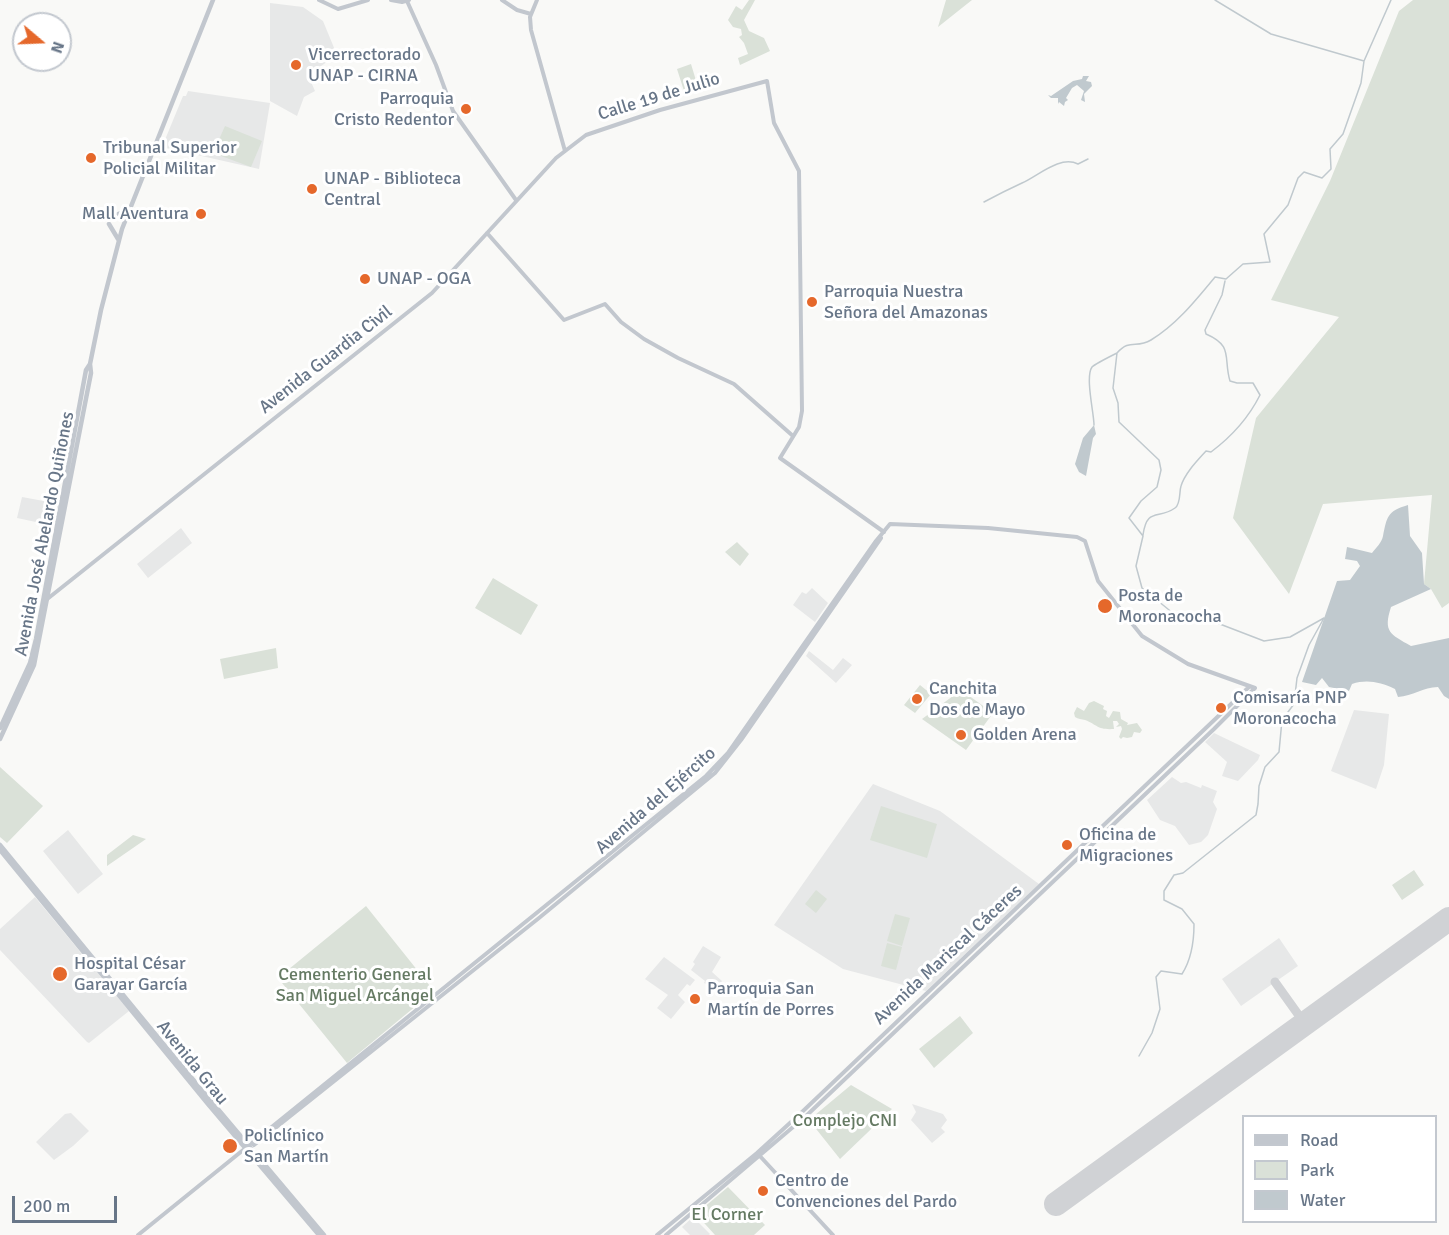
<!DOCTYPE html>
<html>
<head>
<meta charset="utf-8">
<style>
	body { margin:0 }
	#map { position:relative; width:1449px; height:1235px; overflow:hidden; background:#f9f9f7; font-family:Signika,sans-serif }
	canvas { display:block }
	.legend { position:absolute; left:1242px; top:1115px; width:195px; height:108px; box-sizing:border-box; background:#fff; border:2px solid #c3c8cf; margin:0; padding:8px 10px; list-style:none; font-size:18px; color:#687688 }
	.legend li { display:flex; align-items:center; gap:12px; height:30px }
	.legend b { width:30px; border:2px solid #c3c8cf }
	.north { position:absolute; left:12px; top:12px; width:60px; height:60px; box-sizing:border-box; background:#fff; border:2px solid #c3c8cf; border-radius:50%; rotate:109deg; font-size:16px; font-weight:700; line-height:24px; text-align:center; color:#687688 }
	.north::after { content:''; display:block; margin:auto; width:21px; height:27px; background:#e5682b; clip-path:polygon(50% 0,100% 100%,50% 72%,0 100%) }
	.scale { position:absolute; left:12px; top:1196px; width:105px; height:27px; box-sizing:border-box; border:3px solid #687688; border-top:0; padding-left:8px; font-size:18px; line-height:21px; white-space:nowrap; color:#687688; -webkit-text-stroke:4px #fff; paint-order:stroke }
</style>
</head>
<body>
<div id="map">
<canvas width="1449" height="1235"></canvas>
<ul class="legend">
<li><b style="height:8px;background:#c2c7ce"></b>Road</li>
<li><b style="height:16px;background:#dae1d8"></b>Park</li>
<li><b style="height:16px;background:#c0c9ce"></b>Water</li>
</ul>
<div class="north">N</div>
<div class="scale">200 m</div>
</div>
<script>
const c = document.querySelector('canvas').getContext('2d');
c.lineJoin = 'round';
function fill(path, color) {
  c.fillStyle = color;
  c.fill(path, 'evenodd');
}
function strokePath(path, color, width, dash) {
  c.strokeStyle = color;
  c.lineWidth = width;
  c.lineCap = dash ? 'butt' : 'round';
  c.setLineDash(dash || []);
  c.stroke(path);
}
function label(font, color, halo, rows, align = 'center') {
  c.font = font + ' Signika,sans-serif';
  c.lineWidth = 6;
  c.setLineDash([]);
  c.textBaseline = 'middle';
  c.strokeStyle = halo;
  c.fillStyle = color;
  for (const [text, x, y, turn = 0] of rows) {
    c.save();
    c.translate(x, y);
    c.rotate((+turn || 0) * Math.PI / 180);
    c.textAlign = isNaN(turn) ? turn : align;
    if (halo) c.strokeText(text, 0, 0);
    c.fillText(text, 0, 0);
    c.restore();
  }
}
fill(new Path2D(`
	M270 3 303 7 323 21 337 55 308 75 315 91 304 97 297 116 270 101Z
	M188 91 270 103 259 169 162 147 183 96H186Z
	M22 497 60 504 55 526 17 518Z
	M181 528 192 543 148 578 137 564Z
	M812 588 828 603 815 622 793 605 802 592 806 594Z
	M809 651 833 670 843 658 852 665 836 683 806 656Z
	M1354 710 1389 714 1384 765 1376 789 1331 771Z
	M1214 733 1260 755 1258 760 1238 781 1222 776 1227 762 1205 742Z
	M1172 777 1181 783 1186 782 1201 788 1202 785 1217 791 1213 802 1217 809 1208 835 1201 842 1189 845 1175 826 1160 820 1147 800Z
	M873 784 940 811 1039 884 926 991 843 969 774 925Z
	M68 830 103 874 78 894 43 851Z
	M35 897 129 1011 89 1043 87 1042 0 950V929Z
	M1279 938 1298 966 1241 1006 1222 979Z
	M703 946 721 957 712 972 722 981 716 989 704 983 705 981 691 970 695 964 693 962Z
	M664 957 695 980 690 986 687 984 678 995 685 1002 671 1019 657 1008 668 995 645 979Z
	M912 1104 943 1114 947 1120 941 1128 945 1132 932 1143 911 1120 916 1112Z
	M71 1113 89 1131 73 1146 54 1160 36 1142 65 1114Z
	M693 1217 710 1234 709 1235H690L682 1227Z`), '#e7e8e8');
fill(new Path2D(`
	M749 0H755L744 20 749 31 764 38 770 51 740 65 738 58 748 54 744 43 739 37 742 35 741 29 733 27 728 20 736 6 742 10Z
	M946 0H972L938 27Z
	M1413 0H1449V603L1442 608 1431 589 1424 584 1432 495 1323 504 1289 594 1233 518 1256 418 1339 317 1271 300 1330 181 1399 11Z
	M691 64 698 87 684 91 677 69Z
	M225 126 262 141 251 167 213 153Z
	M737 542 749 554 740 566 725 552Z
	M493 578 538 605 521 635 475 608Z
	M276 648 278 668 224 679 220 659Z
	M920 685 931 694 915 713 904 705Z
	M961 690 993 713 966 750 922 719Z
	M1094 701 1104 706 1103 709 1107 711 1106 716 1109 718 1113 711 1120 712 1121 719 1128 723 1127 725 1137 723 1142 730 1140 733 1134 732 1132 737 1127 738 1123 737 1121 739 1119 737 1122 729 1121 726 1116 727 1119 724 1117 721H1113L1114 729C1097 730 1098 725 1085 720 1082 719 1078 719 1075 717L1074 713 1077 707 1084 711 1089 703Z
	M0 767 43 806 7 843 0 837Z
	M881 806 937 824 927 858 870 840Z
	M133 835 146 839 107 866V855Z
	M1414 870 1424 885 1402 900 1392 885Z
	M816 890 827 899 816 913 805 904Z
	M366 906 434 991 347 1063 278 978Z
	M895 914 910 918 902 946 887 941Z
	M887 943 902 947 896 970 881 966Z
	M960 1016 973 1033 934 1068 919 1049Z
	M851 1085 892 1109 840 1159 809 1120Z
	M728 1187 765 1225 754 1235H715L696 1214Z`), '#dae1d8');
fill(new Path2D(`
	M1083 76H1089L1086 81 1091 82 1092 86 1084 94 1085 102 1081 100 1084 91 1077 85 1072 88 1066 98 1068 100 1065 102 1064 106 1059 102 1058 104V98H1051L1048 95 1051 96 1073 81 1082 79Z
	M1094 425 1096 434 1093 438 1086 476 1079 472 1075 464 1083 438Z
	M1408 505 1410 536 1422 553 1424 584 1431 589 1391 607C1383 632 1390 634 1411 646L1449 638V699L1444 696 1438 687C1423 687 1413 696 1398 697L1395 689C1380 682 1367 679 1352 684L1349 691 1329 687 1322 678 1316 685 1302 682 1337 581 1350 580 1360 566 1357 561 1345 559 1347 547 1372 553C1376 548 1382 542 1383 536 1387 517 1387 511 1408 505Z`), '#c0c9ce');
strokePath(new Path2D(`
	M1215 0 1271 34 1364 61
	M984 202C997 195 1009 189 1022 183 1038 176 1060 155 1078 164L1088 159
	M1094 425C1094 413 1085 377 1092 367 1095 364 1113 355 1117 353
	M1143 535C1147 507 1158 520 1175 508 1181 504 1179 492 1181 486 1185 473 1197 461 1206 451L1211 452C1231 437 1249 417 1260 395L1253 383H1237L1230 381C1223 358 1234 346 1206 334L1205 330 1222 295 1225 281
	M1324 618 1290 637 1264 641 1212 621 1179 618 1142 588 1136 566 1143 536 1129 518 1141 501 1157 487 1161 470 1159 460 1119 422 1118 403 1113 388 1117 353C1130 338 1136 349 1151 340 1177 324 1196 300 1215 277L1226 279 1243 264 1270 262 1264 234 1288 205 1298 178 1304 172 1322 178 1331 169 1330 149 1343 134 1361 83 1364 61 1391 0
	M1139 1056 1152 1033 1160 1009 1156 977 1161 971 1182 974C1191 960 1194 940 1194 924L1182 909 1164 900V891L1174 875 1183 873 1256 815 1258 804 1259 786 1265 767 1279 752 1282 720 1294 704 1297 678 1309 645 1324 618`), '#c0c9ce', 1.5);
strokePath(new Path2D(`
	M1275 982 1305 1024`), '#d0d2d5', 9);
strokePath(new Path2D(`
	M1056 1204 1449 919`), '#d0d2d5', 24);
strokePath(new Path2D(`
	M319 0 338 9 368 0
	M391 0 402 2 409 0
	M502 0 517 10 531 14
	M537 0 530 17 531 30 565 151
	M407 1 436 65 453 111 516 200
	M487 233 564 320 605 304 621 322 644 339 678 358 734 384 793 436
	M46 600 432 293 556 158 586 135 660 110 767 81 774 123 799 171 802 411 799 427 780 458 884 532
	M254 1145 539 918 715 773 741 740 881 538
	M758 1154 833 1235
	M138 1235 706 776 728 753 876 541 890 524 988 528 1077 537 1085 541 1098 581 1142 636 1188 664 1255 688 1214 729 806 1116 666 1235
	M657 1235 757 1153 802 1112 1250 686`), '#c2c7ce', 4);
strokePath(new Path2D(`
	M111 217 128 210
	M109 224 118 239
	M0 728 30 663 36 639 86 370 90 364 101 310 122 229 213 0
	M0 739 34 665 91 373 90 364
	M0 845 174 1057 324 1235
	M0 850 208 1104 319 1235`), '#c2c7ce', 4.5);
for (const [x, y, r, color] of [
	[296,65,6,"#e5682b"],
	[466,109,6,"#e5682b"],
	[91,158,6,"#e5682b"],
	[312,189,6,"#e5682b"],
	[201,214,6,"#e5682b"],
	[365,279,6,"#e5682b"],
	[812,302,6,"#e5682b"],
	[1105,606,8,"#e5682b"],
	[917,699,6,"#e5682b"],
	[1221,708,6,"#e5682b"],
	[961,735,6,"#e5682b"],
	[1067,845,6,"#e5682b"],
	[60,974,8,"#e5682b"],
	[695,999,6,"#e5682b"],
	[230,1146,8,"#e5682b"],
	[763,1191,6,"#e5682b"]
]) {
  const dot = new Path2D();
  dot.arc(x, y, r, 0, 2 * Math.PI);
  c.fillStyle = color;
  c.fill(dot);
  strokePath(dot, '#fff', 2);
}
label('18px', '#687688', '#fff', [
	["Vicerrectorado",308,55],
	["UNAP - CIRNA",308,76],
	["Parroquia",454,99,"right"],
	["Cristo Redentor",454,120,"right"],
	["Tribunal Superior",103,148],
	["Policial Militar",103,169],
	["UNAP - Biblioteca",324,179],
	["Central",324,200],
	["Mall Aventura",189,214,"right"],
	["UNAP - OGA",377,279],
	["Parroquia Nuestra",824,292],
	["Señora del Amazonas",824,313],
	["Posta de",1118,596],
	["Moronacocha",1118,617],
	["Canchita",929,689],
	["Dos de Mayo",929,710],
	["Comisaría PNP",1233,698],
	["Moronacocha",1233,719],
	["Golden Arena",973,735],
	["Oficina de",1079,835],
	["Migraciones",1079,856],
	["Hospital César",74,964],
	["Garayar García",74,985],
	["Parroquia San",707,989],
	["Martín de Porres",707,1010],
	["Policlínico",244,1136],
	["San Martín",244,1157],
	["Centro de",775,1181],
	["Convenciones del Pardo",775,1202]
], 'left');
label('18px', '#687688', '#fff', [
	["Calle 19 de Julio",659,97,-17],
	["Avenida Guardia Civil",326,360,-38],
	["Avenida José Abelardo Quiñones",45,534,-79],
	["Avenida del Ejército",656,801,-41],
	["Avenida Mariscal Cáceres",948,955,-43],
	["Avenida Grau",192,1063,51]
]);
label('18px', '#657a63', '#fff', [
	["Cementerio General",355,975],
	["San Miguel Arcángel",355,996],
	["Complejo CNI",845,1121],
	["El Corner",727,1215]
]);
</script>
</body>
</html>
